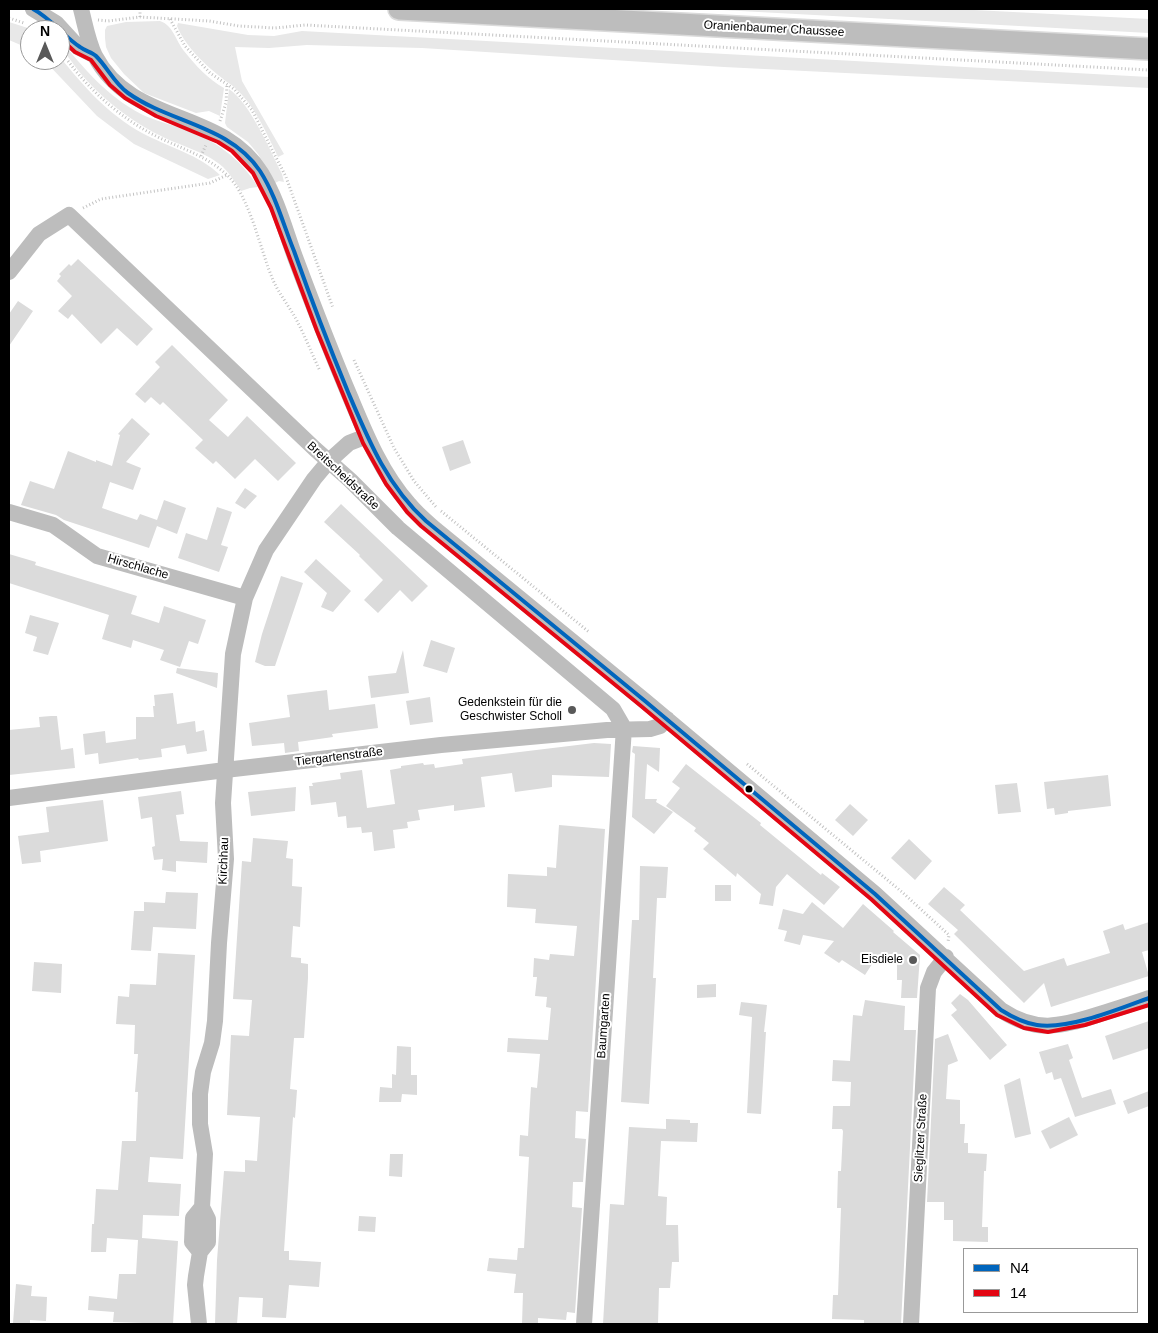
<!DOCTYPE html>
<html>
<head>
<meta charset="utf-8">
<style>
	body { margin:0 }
	#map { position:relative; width:1158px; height:1333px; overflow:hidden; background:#fff; font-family:Helvetica,sans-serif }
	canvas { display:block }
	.frame { position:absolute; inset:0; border:10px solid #000; pointer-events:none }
	.legend { position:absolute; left:963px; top:1248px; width:175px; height:65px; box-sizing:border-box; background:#fff; border:1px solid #999; margin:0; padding:6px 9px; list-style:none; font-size:15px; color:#000 }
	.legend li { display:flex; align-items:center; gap:10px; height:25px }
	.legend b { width:25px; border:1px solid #999 }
	.north { position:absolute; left:20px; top:20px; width:50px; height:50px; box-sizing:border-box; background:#fff; border:1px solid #999; border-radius:50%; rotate:0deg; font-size:14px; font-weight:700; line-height:20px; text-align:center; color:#000 }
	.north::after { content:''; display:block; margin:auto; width:18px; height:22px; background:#595959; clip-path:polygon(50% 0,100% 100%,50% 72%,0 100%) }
</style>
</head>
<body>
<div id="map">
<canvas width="1158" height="1333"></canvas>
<div class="frame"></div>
<ul class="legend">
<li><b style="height:6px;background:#0065bd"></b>N4</li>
<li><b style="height:6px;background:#e30613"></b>14</li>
</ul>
<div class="north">N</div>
</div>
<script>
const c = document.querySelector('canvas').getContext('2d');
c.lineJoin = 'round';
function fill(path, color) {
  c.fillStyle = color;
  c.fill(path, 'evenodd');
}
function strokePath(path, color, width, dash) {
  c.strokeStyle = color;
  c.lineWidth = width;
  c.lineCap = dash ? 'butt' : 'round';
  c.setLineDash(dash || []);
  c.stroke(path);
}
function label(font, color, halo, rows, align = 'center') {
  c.font = font + ' Helvetica,sans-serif';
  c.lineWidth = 4;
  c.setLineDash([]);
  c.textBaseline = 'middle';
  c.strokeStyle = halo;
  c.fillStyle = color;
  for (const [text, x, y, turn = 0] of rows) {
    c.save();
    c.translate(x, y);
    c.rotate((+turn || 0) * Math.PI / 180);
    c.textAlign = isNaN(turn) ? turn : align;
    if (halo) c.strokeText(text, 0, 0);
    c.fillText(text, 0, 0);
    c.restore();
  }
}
fill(new Path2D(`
	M703 9H955L1149 19V33Z
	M160 21C173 25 176 41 184 51 196 66 208 79 224 88L220 116 209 111 196 113 144 93 124 74 111 58 106 47 105 38V30L107 26 126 22Z
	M9 22 34 30H30V49L9 40Z
	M178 23 248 35 274 36 302 31 1149 77V88L724 67 422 48 307 45 269 48 235 47 242 81 284 154 278 157C266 132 255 106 235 88 231 84 226 82 222 78 205 65 185 46 177 26Z
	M60 39C83 68 107 96 141 114 155 121 170 124 184 129 215 140 241 159 258 187L250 188 241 191C236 183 230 174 223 167 205 151 180 146 159 135 127 119 95 93 74 65 69 57 60 49 60 39Z
	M60 57C83 86 109 115 142 133 168 147 200 155 220 175L208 179 134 144 97 116 44 60H60Z
	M229 89C250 103 270 150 282 174L284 182 279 181 275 183 258 154 248 142 227 127 225 123Z`), '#e8e8e8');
fill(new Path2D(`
	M78 259 153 329 137 346 117 328 101 344 72 314 68 319 58 311 72 296 57 281 61 276 59 274 69 264 71 266Z
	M18 301 33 311 9 346V314Z
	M172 345 228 400 209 420 228 437 247 416 296 463 278 481 255 459 235 479 216 461 213 464 195 448 203 440 163 402 160 405 151 397 145 403 135 394 160 367 155 362Z
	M132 418 150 434 126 462 141 468 133 490 110 482 102 508 137 520 140 514 157 520 164 500 186 508 177 534 157 526 149 548 64 520 56 515 21 505 30 481 54 489 68 451 96 462V460L112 466 120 435 118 434Z
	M463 440 471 463 450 471 442 447Z
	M245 488 257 496 245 509 235 503Z
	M341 504 428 586 412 602 400 590 378 613 364 600 383 580 359 556 360 555 324 522Z
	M217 507 232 512 221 545 228 547 219 572 178 558 186 533 207 540Z
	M9 554 36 562 35 565 137 596 131 614 159 623 164 606 206 620 198 644 189 641 180 667 160 660 164 650 133 640 131 648 102 639 109 615 9 583Z
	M316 559 351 591 333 612 321 607 327 593 304 572Z
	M281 576 303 583 275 666H265L255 662 262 634Z
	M30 615 59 623 48 655 33 651 37 637 25 633Z
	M431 640 455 648 447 673 423 666Z
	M403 650 409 693 371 698 368 676 396 673Z
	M177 668 218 673 217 688 176 673Z
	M327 690 329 710 375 704 378 728 332 734 333 737 298 742 299 751 285 753 284 743 252 746 249 723 290 717 287 695Z
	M173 693 177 724 195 721 196 732 204 730 207 751 187 754 185 745 161 749 162 757 139 760 138 758 99 764 98 753 85 755 83 734 105 731 106 743 136 739V717H154L153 706H155L154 695Z
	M430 697 433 722 410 725 406 701Z
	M51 716H57L61 750 73 748 75 768 9 775V730L40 727 39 717Z
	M594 743 611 744 609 777 552 775V787L515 792 512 773 481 777 485 807 454 811V805L418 810 420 820 407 822 408 828 393 830 395 848 374 851 372 832 362 833 361 827 347 828 346 816 338 817 336 802 311 805 309 786H313L312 783 341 779 340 773 362 770 367 808 395 804 390 770 401 768V766L423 763 424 765 434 764 435 768 463 764 462 759Z
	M633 746 660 748 659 772 647 764 645 799H657L656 802 673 812 654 834 632 817 635 754 632 752Z
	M686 764 761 823 760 825 821 875 822 873 840 887 824 905 787 874 776 887 773 906 759 904 761 894 737 873 736 877 703 849 709 843 694 831 696 828 666 806 680 788 672 782Z
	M1108 775 1111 806 1068 811V813L1055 815 1054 808 1047 809 1044 782Z
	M1017 783 1021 812 998 814 995 785Z
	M296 787 295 811 251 816 248 792Z
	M181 791 184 814 176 815 180 841 208 842 207 863 176 861V872L162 870 163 859 154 860 152 847 155 846 152 817 141 819 138 797Z
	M103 800 108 841 40 851 41 862 22 864 18 836 49 832 46 807Z
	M850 804 868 820 853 836 835 820Z
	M559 825 605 829 588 1112 576 1111 575 1138 586 1139 583 1182H573L572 1207 582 1208 575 1313 567 1312 566 1320 538 1318V1324H522L523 1293H514L516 1274 487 1271 489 1258 517 1260 518 1248H524L529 1157 519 1156 520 1135 528 1136 531 1087 537 1088 540 1054 507 1052 508 1038 548 1040 551 1008 546 1007 547 997 535 996 537 977H533L534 958 549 960 550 954 574 956 577 926 535 923 536 909 507 907 508 874 547 876V867L556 868Z
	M253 838 288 841 286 858 293 859 292 886 302 887 300 927 293 926 291 957 301 958V963L308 964V978L304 1038H294L290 1089 297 1090 295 1118 293 1117 284 1251H289V1260L321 1262 319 1287 289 1285 286 1318 262 1317 263 1298 239 1297 237 1324H215L217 1260 224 1171 245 1172V1160L257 1161 260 1117 227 1115 231 1035 249 1036 252 1000 233 999 242 861 251 862Z
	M909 839 932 861 915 880 891 858Z
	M640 866 668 867 666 898H657L653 978H656L649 1104 621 1102 632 920H639Z
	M715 885H731V901H715Z
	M944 887 965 905 960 910 1024 971 1064 958 1067 966 1110 953 1103 931 1123 924 1125 930 1149 922V950L1142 952 1149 976 1051 1007 1044 983 1024 1003 954 934 958 930 928 904Z
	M166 892 198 893 196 929 153 927 151 951 131 950 134 911H144V902L165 903Z
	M812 902 843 928 863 904 894 931 893 932 920 955 917 998H901L902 980H897V959L876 958 865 975 842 960 839 963 824 953 834 941 803 935 800 945 784 941 787 931 778 929 783 909 803 914Z
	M158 953 195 955 183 1159 150 1157 148 1182 181 1184 179 1216 143 1215 142 1238 178 1241 173 1324 113 1322 114 1312 88 1310 89 1296 117 1299 119 1274H136L138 1240 107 1238 106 1252H91L92 1224H94L96 1189 118 1190 122 1141H136L138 1092H135L138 1054H134L135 1025 116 1024 118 996 129 997 130 984 156 985Z
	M34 962 62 964 61 993 32 991Z
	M716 984V997L697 998V985Z
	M960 994 968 1000 1007 1045 990 1060 951 1015 957 1010 951 1003Z
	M865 1000 905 1006 904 1030H916L901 1324H864V1320L832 1319 833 1295H838L841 1208H837L838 1171H841L843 1131 842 1129H832L833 1106H850L851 1082 832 1081 833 1060 850 1061 853 1015 862 1016Z
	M741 1002 767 1005 764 1032H766L761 1114 747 1113 752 1017 739 1015Z
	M1149 1021V1048L1113 1060 1105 1036Z
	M948 1034 958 1061 948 1065 946 1099 960 1100V1124H965L964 1143H968V1153L987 1154 986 1171H984L982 1227H988V1242L953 1241V1220H944V1202H927L935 1039Z
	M1068 1044 1073 1058 1069 1060 1082 1098 1111 1089 1116 1104 1075 1117 1061 1078 1054 1080 1052 1072 1046 1074 1039 1052Z
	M397 1046 411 1047V1075H417V1095L402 1094 401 1102H379L380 1087 392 1088V1074L396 1075Z
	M1020 1078 1031 1134 1015 1138 1004 1085Z
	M1149 1091V1106L1128 1114 1123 1101Z
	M1069 1117 1078 1135 1050 1149 1041 1131Z
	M666 1119 690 1120V1123H698L697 1142 661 1141 658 1196 667 1197 666 1225H678L679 1262H672L670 1288H659L658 1324H603L610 1204 624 1205 629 1127 666 1129Z
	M390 1154H403L402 1177 389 1176Z
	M359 1216 376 1217 375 1232 358 1231Z
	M16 1284 32 1286 31 1296 47 1297 46 1321 30 1320V1324L13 1323Z`), '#dbdbdb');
const major = new Path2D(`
	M399 9 1149 49`);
strokePath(major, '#dbdbdb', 24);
strokePath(new Path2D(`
	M140 17V9
	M9 18 24 23
	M170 19 185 46 210 73 234 89 252 110 286 177 333 308
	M98 20 108 21 140 17 209 21 239 26 275 28 305 25 1149 70
	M68 61C92 93 123 120 160 138 183 149 206 156 226 174 250 195 260 250 273 280 279 294 289 306 296 319 305 336 312 354 320 371
	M220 121 226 103 227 85
	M201 156 206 145
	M83 208 101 199 210 183 227 175
	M354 360 394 448 414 481 436 507
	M441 511 589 632
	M747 764 902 892 949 935 948 942`), '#c2c2c2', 3, [1, 2.5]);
strokePath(new Path2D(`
	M33 9 56 23 78 47 94 55
	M81 9C85 24 88 42 95 56 132 126 222 109 261 173 277 199 285 230 295 257 313 305 331 352 351 399 366 435 382 474 409 504 417 514 427 522 436 530L645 701 875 894 1001 1010C1036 1033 1059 1027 1097 1015 1115 1009 1132 1004 1149 998
	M9 272 39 234 69 215 315 449 350 480 398 528 613 709 624 728 584 1324
	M9 512 53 525 97 556 245 598
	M9 798 225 770 441 745 607 730 650 729 660 726 667 719
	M200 1252 192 1242 193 1218 202 1207 205 1154 200 1124V1094L203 1072 212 1043 215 1021 219 943 226 859 223 803 233 654 245 598 266 550 314 479 329 461 349 443 367 436
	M199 1324 195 1285 196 1276 200 1252 208 1242V1219L202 1207
	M911 1324 928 988 934 972 946 957`), '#bdbdbd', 16);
strokePath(major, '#bdbdbd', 21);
strokePath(new Path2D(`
	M33 9C52 19 63 36 80 47 85 51 92 52 96 56 108 68 114 83 128 93 170 123 229 125 260 171 276 196 283 224 294 251 311 299 329 346 348 392 368 439 387 486 426 521L645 701 875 894 1001 1010C1012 1017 1024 1023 1037 1025 1068 1030 1119 1009 1149 998`), '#0065bd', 4);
strokePath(new Path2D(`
	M60 38 75 52 91 60 110 85 125 98 156 116 218 142 232 151 253 173 271 208 317 331 363 443 386 484 407 512 421 526 641 706 871 899 997 1015 1024 1028 1048 1032 1085 1025 1149 1005`), '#e30613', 4);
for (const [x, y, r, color] of [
	[572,710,5,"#595959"],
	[749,789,4.5,"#000"],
	[913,960,5,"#595959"]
]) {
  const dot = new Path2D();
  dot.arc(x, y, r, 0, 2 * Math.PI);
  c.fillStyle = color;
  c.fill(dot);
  strokePath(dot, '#fff', 2);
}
label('12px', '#000', '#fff', [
	["Oranienbaumer Chaussee",774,29,3],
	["Breitscheidstraße",343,476,43],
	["Hirschlache",138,567,16],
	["Tiergartenstraße",339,757,-7],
	["Kirchhau",224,861,-88],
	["Baumgarten",604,1026,-86],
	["Sieglitzer Straße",921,1138,-87]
]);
label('12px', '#000', '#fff', [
	["Gedenkstein für die",562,703],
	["Geschwister Scholl",562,717],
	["Eisdiele",903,960]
], 'right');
</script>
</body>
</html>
